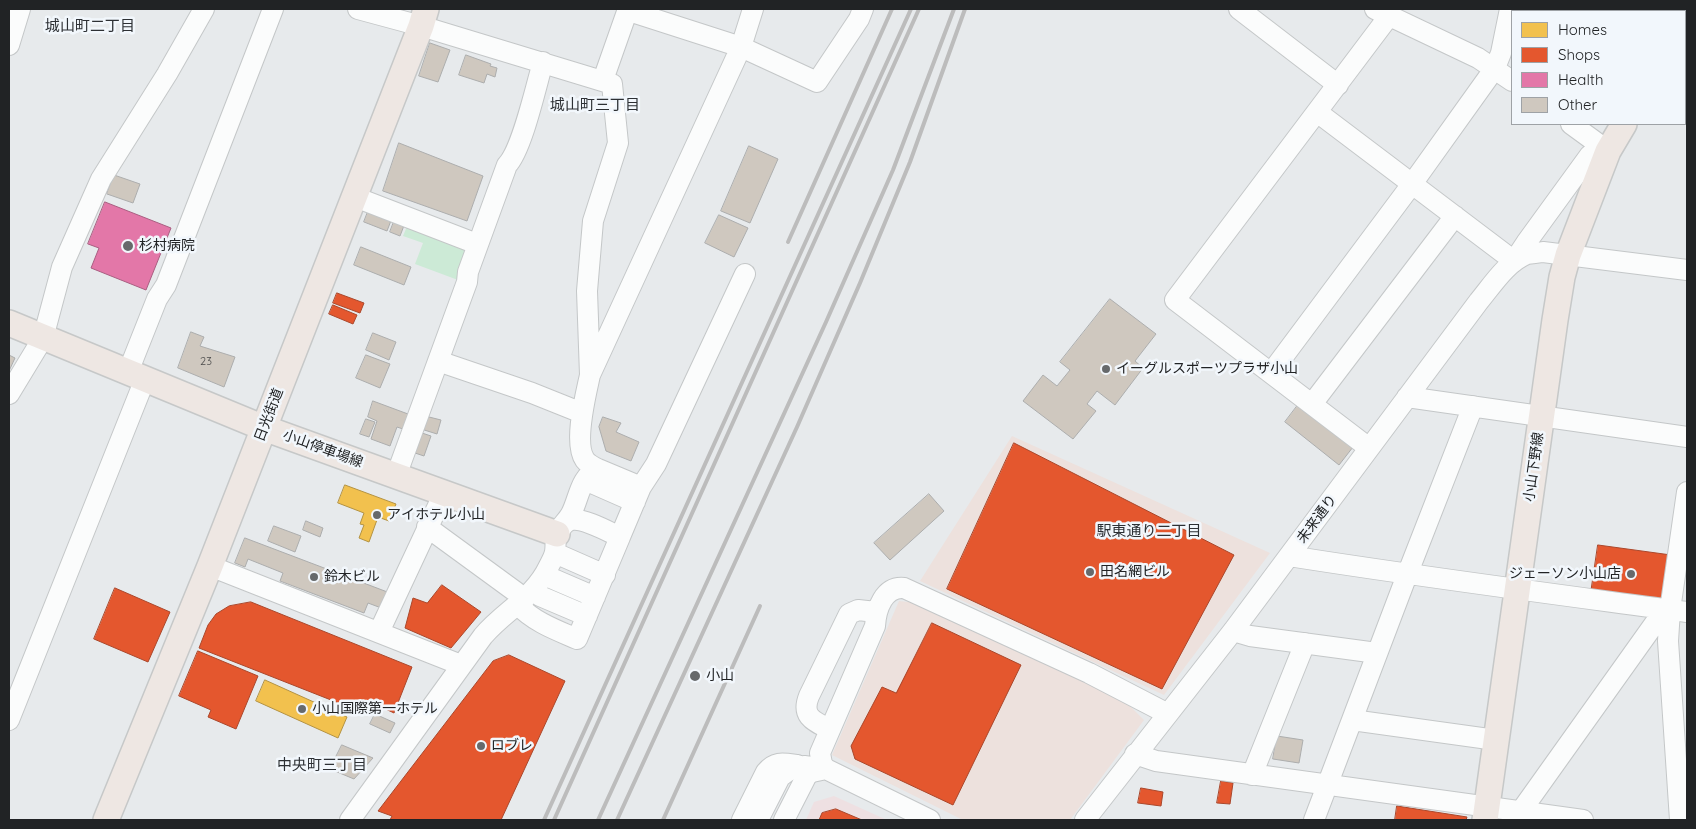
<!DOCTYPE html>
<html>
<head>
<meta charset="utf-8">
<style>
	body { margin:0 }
	#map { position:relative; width:1696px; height:829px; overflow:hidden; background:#e7eaec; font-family:Quicksand,sans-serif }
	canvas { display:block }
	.frame { position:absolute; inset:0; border:10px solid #212325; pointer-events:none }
	.legend { position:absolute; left:1511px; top:10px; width:175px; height:115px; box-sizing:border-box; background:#f2f7fc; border:1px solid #9ea2a6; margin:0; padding:6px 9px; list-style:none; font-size:15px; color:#212325 }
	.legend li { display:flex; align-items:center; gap:10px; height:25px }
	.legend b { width:25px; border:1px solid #9ea2a6 }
</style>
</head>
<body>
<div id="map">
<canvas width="1696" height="829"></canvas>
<div class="frame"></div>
<ul class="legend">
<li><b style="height:14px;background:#f2c14e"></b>Homes</li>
<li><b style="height:14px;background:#e4572e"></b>Shops</li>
<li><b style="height:14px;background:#e377a8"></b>Health</li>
<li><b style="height:14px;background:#cfc8bf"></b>Other</li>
</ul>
</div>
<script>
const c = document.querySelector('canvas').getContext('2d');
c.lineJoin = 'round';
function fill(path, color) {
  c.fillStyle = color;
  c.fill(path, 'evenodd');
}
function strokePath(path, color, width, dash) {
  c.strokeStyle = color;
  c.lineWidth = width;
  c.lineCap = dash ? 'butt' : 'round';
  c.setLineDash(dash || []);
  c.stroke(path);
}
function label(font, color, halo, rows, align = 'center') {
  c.font = font + ' Quicksand,"Noto Sans JP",sans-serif';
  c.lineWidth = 5;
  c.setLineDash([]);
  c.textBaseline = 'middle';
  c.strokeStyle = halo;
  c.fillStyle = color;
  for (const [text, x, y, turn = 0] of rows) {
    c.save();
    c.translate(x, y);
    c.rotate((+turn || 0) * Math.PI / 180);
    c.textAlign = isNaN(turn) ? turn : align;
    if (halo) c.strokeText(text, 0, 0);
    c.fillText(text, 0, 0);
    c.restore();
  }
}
fill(new Path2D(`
	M1012 436 1270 553 1164 695 920 581Z
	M899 601 918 603 1124 700 1144 720 1070 820H963L832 755Z`), '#ede1dd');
fill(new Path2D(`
	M834 796 887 820H806L814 802Z`), '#eee0e2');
fill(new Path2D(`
	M408 224 464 244 467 253 458 280 415 264 423 243 403 236Z`), '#ccead6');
const homes = new Path2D(`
	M345 485 396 504 389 521 378 517 369 542 359 538 364 525 360 524 364 513 338 503Z
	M265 680 347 717 338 738 256 701Z`);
fill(homes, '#f2c14e');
strokePath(homes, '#b39242', 1);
const shops = new Path2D(`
	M1613 9H1659V11H1613Z
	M337 293 364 303 360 313 333 303Z
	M333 305 357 315 353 324 329 314Z
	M1014 443 1234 555 1162 689 947 589Z
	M1598 545 1671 555 1664 603 1591 593Z
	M442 585 481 612 451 648 405 628 413 598 427 603Z
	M115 588 170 612 148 662 94 639Z
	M251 602 412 667 394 713 375 704 364 713 199 648 208 625 216 614 229 606Z
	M932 623 1021 665 953 805 855 759 851 746 882 687 896 693Z
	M198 651 258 676 236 729 208 717 211 710 179 696Z
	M509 655 565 681 501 820H390L392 816 378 811 493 661Z
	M1221 781 1233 783 1230 804 1217 803Z
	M1141 788 1163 792 1161 806 1138 803Z
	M1397 806 1467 817 1466 820H1395Z
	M836 809 862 820H819L822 813Z`);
fill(shops, '#e4572e');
strokePath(shops, '#aa472b', 1);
const health = new Path2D(`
	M105 202 171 228 146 290 91 268 99 248 88 244Z`);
fill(health, '#e377a8');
strokePath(health, '#a95e81', 1);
const building = new Path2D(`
	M430 43 450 50 438 82 419 76Z
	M466 55 491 64 490 66 497 68 495 77 487 74 484 83 459 75Z
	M399 143 483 176 467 221 383 191Z
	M749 146 778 159 750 223 721 211Z
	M114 175 140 184 133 203 107 194Z
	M369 209 392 218 387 231 364 222Z
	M719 215 748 228 734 257 705 243Z
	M395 219 405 223 400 236 390 232Z
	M361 247 411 267 404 285 354 265Z
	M1110 299 1156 334 1135 361 1143 368 1115 405 1097 391 1087 404 1096 411 1073 439 1023 401 1043 375 1057 386 1070 370 1060 362Z
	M191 332 204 337 200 346 235 357 224 387 178 368Z
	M373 333 396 342 389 360 366 350Z
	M9 355 15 358 9 371Z
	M366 355 390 364 380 388 356 378Z
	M373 401 408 414 403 429 397 427 390 446 371 439 377 421 368 417Z
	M1298 405 1353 447 1339 465 1285 422Z
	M425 416 441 420 437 434 421 429Z
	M603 417 621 423 616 432 639 442 631 461 606 451 599 427Z
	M366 419 375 422 369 437 360 434Z
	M419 432 431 436 424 456 412 452Z
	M929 494 944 511 890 560 874 543Z
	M306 521 323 528 320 537 303 530Z
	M274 526 301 536 295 552 268 541Z
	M245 538 390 593 384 609 368 603 364 613 280 581 283 573 248 559 245 567 235 563Z
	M375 714 395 723 390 733 370 724Z
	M1277 736 1303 740 1299 763 1273 759Z
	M342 745 373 758 354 779 330 769Z`);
fill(building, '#cfc8bf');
strokePath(building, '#acadad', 1);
const minor = new Path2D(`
	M358 9 421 26 612 84 618 143 593 221 587 291 590 375
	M1239 9 1338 85
	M1375 9 1478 58 1512 81
	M629 11 741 47 817 82 859 19 863 9
	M9 45 20 9
	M603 80 628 9
	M1317 112 1514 261 1526 243 1590 155 1608 151
	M1571 124 1608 151
	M355 197 477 244
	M438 361 532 393 582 413
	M128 372 157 299 166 285 273 9
	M1271 373 1412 184 1495 68 1501 53 1510 9
	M9 394 43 338 62 267 101 179 167 74 204 9
	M1407 397 1687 437
	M1312 404 1455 216
	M1369 448 1175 300 1389 16
	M598 469C594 467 588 464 585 460 573 443 586 394 590 375L741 47 753 9
	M396 476 467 282 468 272 507 165C522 150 536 86 543 62
	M585 480 635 502
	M641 487 656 464 745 274
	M427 527 516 592 524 600
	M555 553 605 575
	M1289 556C1421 577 1554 594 1687 612
	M210 566 461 665
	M544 575 595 597
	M533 590 540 596 587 616
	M518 605C534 622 556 630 577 639L620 537C609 532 584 518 572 520 566 521 563 525 560 530
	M1233 631 1250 636 1377 653
	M379 632 444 493
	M9 720 145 379
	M1352 720 1496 740
	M829 729C813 721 801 716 809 696L849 614 858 610 876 612
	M1135 754 1156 761 1583 820
	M826 769 822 764 820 753 875 626C876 609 884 586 904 588L1089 673 1168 714
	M1252 775 1305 643
	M1521 811 1655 623 1670 610
	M350 820 483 636C505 610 534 598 549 566 551 562 554 557 555 552 556 546 555 538 557 533 561 526 567 521 571 514 579 499 580 476 598 469L641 487 620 537
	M742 820 766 772C775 761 783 763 797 765
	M758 820 780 777 792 768 804 766 826 769 930 820
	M784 820 807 775 812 772 826 769
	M1085 820 1233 631 1479 301C1493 284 1507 262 1527 254 1532 253 1538 253 1543 252L1687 270
	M1314 820 1407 575 1473 406
	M1680 820 1668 641 1670 610 1687 492`);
const major = new Path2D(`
	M1685 34 1687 30
	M9 323 264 428 557 534
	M106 820 210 566 421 26 426 9
	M1485 820 1555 320 1562 277 1568 255 1608 151 1624 124`);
strokePath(minor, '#c4c7c8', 22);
strokePath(major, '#c6c8c8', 28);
strokePath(minor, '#fbfcfc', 20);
strokePath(major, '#eee7e3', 25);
strokePath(new Path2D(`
	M788 242 892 9
	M544 820 911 9
	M554 820 919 9
	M598 820 826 322 893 170 954 9
	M617 820 797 427 860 283 910 162 965 9
	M663 820 760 606`), '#bcbcbc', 4);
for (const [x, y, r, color] of [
	[128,246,6,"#66696b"],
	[1106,369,5,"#66696b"],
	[377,515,5,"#66696b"],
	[1090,572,5,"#66696b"],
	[1631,574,5,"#66696b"],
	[314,577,5,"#66696b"],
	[695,676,6,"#66696b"],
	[302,709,5,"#66696b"],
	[481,746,5,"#66696b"]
]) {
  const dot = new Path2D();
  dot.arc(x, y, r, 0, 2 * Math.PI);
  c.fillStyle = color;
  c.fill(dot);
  strokePath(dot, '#f2f7fc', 2);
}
label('11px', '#4c4c4c', null, [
	["23",206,362]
]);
label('14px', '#212325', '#f2f7fc', [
	["杉村病院",139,246],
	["イーグルスポーツプラザ小山",1116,369],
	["アイホテル小山",387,515],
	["田名網ビル",1100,572],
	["ジェーソン小山店",1621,574,"right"],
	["鈴木ビル",324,577],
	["小山",706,676],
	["小山国際第一ホテル",312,709],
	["ロブレ",491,746]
], 'left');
label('14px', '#212325', '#f2f7fc', [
	["日光街道",269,415,-69],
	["小山停車場線",323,449,20],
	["小山下野線",1534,467,-82],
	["未来通り",1317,519,-53]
]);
label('15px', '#2d3034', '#f2f7fc', [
	["城山町二丁目",90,26],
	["城山町三丁目",595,105],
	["駅東通り二丁目",1149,531],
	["中央町三丁目",322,765]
]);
</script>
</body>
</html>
